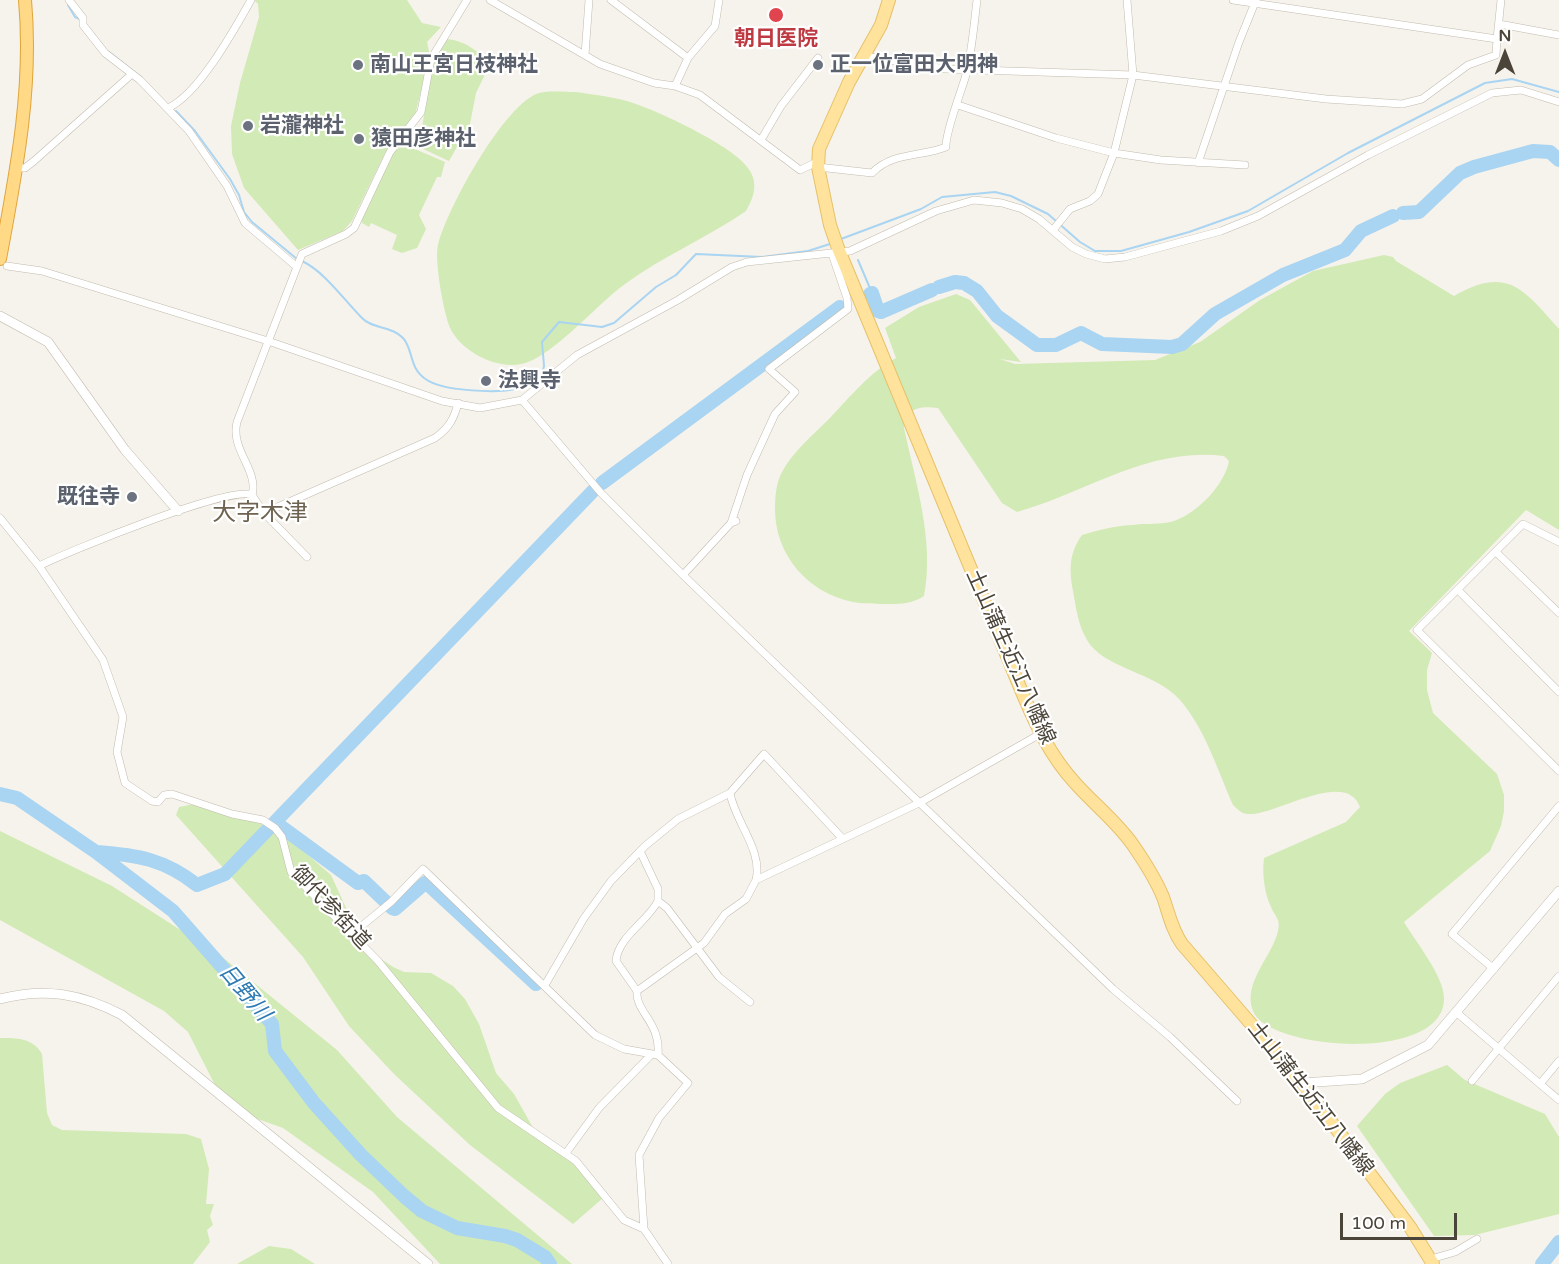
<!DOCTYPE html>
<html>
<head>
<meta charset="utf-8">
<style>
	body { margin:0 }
	#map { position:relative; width:1559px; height:1264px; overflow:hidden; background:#f6f3ec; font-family:"Varela Round",sans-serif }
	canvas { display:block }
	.north { position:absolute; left:1475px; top:24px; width:60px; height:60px; -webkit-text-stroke:4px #fff; paint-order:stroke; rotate:0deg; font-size:16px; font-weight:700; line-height:24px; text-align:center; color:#4b4439 }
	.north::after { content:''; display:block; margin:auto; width:21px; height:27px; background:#4b4439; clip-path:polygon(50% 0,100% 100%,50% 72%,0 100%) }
	.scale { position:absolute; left:1340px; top:1213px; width:117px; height:27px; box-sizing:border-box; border:3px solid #4b4439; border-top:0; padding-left:8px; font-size:18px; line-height:21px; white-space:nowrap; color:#4b4439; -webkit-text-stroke:4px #fff; paint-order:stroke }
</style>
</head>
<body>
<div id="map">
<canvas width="1559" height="1264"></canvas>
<div class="north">N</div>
<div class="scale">100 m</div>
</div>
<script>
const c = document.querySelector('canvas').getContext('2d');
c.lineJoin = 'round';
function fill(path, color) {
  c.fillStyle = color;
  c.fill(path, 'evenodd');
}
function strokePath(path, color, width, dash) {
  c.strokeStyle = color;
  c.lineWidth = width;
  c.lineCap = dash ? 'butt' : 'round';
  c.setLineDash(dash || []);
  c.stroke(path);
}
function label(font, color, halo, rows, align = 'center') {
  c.font = font + ' "Varela Round","Noto Sans JP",sans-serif';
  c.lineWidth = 4.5;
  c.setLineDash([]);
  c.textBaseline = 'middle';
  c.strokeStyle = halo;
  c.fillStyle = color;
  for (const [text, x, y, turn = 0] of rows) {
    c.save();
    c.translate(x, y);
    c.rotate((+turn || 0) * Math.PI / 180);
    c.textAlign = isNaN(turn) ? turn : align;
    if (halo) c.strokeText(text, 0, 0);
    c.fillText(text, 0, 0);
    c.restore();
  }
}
fill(new Path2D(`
	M254 0H407L422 23 441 27 427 42 430 56 414 119 385 153 352 221 343 231 298 250 244 188 232 154 231 126 240 83 259 17 258 4Z
	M447 39C466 41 478 51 490 64L476 93 470 124 449 161 408 142 422 127 434 59Z
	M576 92C596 95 616 97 636 104 662 113 733 146 748 168 759 183 754 197 746 211 707 238 663 256 625 284 598 303 551 359 521 364 496 369 463 352 451 330 444 316 434 260 438 245 447 209 501 110 536 94 546 90 565 92 576 92Z
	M401 143 445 162 441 177H437L419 215 426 229 417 248 402 253 392 249 397 235 371 223 369 227 362 223 361 219 391 153Z
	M1384 255 1393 257 1396 261 1454 296C1508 265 1524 290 1559 329V530L1526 510 1409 631 1432 653 1427 670V690L1433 713 1497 774 1504 795V811L1501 826 1490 851 1404 922C1415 941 1444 976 1444 998 1445 1064 1267 1050 1253 1011 1242 983 1272 957 1278 931 1281 919 1275 917 1271 907 1264 892 1262 873 1264 858L1346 822 1360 807C1346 768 1275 816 1248 814 1242 814 1237 809 1233 805 1217 769 1205 728 1179 699 1155 672 1104 669 1087 640 1078 625 1076 608 1073 591 1069 570 1069 553 1082 535 1098 530 1115 526 1132 525 1145 523 1162 525 1174 521 1197 513 1224 486 1229 461L1224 456C1148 447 1088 492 1017 512L1002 503 938 408C920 406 907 407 904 428 915 480 935 542 924 596 911 605 896 604 880 604 872 603 862 604 853 602 808 593 775 555 775 509 775 498 776 484 781 474 792 452 812 436 829 419 849 398 870 372 896 358L885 328 919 307 956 294 970 300 1021 362 1000 359 1015 364 1155 360 1200 342 1260 300 1313 271Z
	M194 804 278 829 331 875 359 936 375 955 393 967 404 972 431 973 453 986 465 999 479 1024 496 1073 514 1094 540 1140 568 1158 603 1198 573 1224 470 1145 394 1074 349 1026 303 957 176 815 179 807Z
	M0 831 112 886 221 956 337 1050 397 1117 572 1264H440L373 1192 283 1128 252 1117 219 1093 188 1032 164 1011 0 920Z
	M0 1038C17 1038 33 1038 42 1054L47 1113 52 1125 62 1130 186 1134 201 1139 209 1169 206 1204H214L210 1216 213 1225 207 1230 210 1242 193 1264H0Z
	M1447 1065 1465 1080 1545 1114 1559 1137V1214L1475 1235 1434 1236 1357 1126 1385 1094 1400 1083Z
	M269 1246 291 1249 315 1264H237Z`), '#d2eab5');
strokePath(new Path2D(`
	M68 5 75 17 82 20
	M109 52 142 78
	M176 111 195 131 230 179 239 195 244 212 252 222 297 259
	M841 239 921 209 942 197 995 192 1011 196 1048 214 1080 242 1095 251H1121L1189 232 1248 211 1348 153 1485 83 1512 79 1559 92
	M858 260 872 293
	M302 261C325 272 344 300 362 318 372 329 392 326 403 338 414 350 408 368 427 380 444 391 499 394 518 388 527 386 535 380 542 374L544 366 542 342 559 322 602 327 614 323 656 287 676 275 696 254 762 257 808 251 833 243`), '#a9d4f2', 2);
strokePath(new Path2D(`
	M1403 213 1419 212 1460 173 1474 167 1533 151 1550 152 1559 160
	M939 287 955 282 964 283 977 291 997 316 1037 345H1056L1081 333 1102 344 1172 347 1182 344 1215 314 1283 275 1345 250 1361 231 1393 216
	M870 294 872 293 878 311 881 312 932 290
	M602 483 840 307
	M0 794 17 798 96 852 173 911 272 1024 275 1051 314 1103 361 1155 404 1196 422 1211 457 1228 505 1236 517 1240 545 1257 550 1264
	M276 823 358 883 364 881 387 903
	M97 852C137 855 164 859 197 885L225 874 593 491
	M392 908 395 909 425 883 431 887 536 984
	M1542 1264 1559 1242`), '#a9d4f2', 14);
const minor = new Path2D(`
	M69 0 83 18V25L105 53 140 80 189 131 227 186 245 223 297 267
	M490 0 600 64 654 83 675 86 700 95 800 170 817 162
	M611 0 688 58
	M1233 0 1497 39 1501 0
	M1499 24 1559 35
	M585 55 589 0
	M864 56 946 69 1133 75 1326 99 1402 104 1422 99 1468 65 1496 55 1497 39
	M675 86 688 58 715 26 719 0
	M958 105 1056 138 1114 153
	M168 108C199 94 234 30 251 0
	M761 140 781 106 818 58
	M1114 153 1161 160 1245 165
	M1198 163 1239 42 1256 0
	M818 167 872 173C892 152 921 157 946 147 945 133 961 92 966 75 972 51 974 25 977 0
	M17 168H25L34 161 132 74
	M1053 230 1070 209 1090 201 1098 194 1114 153 1133 75 1127 0
	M7 266 42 271 268 341 442 401 480 408 522 400 577 355 678 300 732 267 747 262 850 251 936 211 974 200 1002 203 1022 209 1039 219 1072 247 1086 254 1105 259 1125 257 1221 231 1258 216 1368 155 1492 93 1521 90 1559 102
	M522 400 601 493 683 575 1113 989 1170 1037 1237 1101
	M458 403C454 419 449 428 435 438L264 513 252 495C259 470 230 450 237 422L302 254 346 234 354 228 390 152 421 112 431 59 467 0
	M264 513 307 557
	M0 518 39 566 103 660 123 717 117 752 125 783 152 801 158 802 164 795 172 794 232 814 263 820 275 828 282 837 291 872 378 961 498 1108 576 1161 624 1220 644 1229 668 1264
	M731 523 747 475 775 414 795 392 769 369 848 309 847 298 832 254
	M1559 542 1523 524 1417 630 1559 771
	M1496 552 1559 613
	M39 566C67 552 230 485 252 495
	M683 575 731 523 736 521
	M1458 590 1559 692
	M730 793C735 822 763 850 756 880
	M640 851 658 889V901L667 908 719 977 750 1002
	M353 933 391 902 423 869 595 1035 624 1049 658 1055 688 1083 659 1118 639 1155 644 1229
	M1494 969 1452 934 1559 806
	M545 985 584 918 611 881 645 846 678 819 730 793 764 754 842 838
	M637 991 616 961C618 937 647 922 658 901
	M1456 1012 1540 1084 1559 1061
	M1499 1048 1559 976
	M658 1055C661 1022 635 1012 637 991L704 943 725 914 746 899 756 880 919 803 1040 734
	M1472 1081 1499 1048
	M1540 1084 1559 1100
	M566 1153 599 1108 650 1056
	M1431 1259 1455 1252 1477 1239`);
const tertiary = new Path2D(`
	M0 316 48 342 125 450 178 511
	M0 999C45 987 82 994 122 1015L428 1264
	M1302 1083 1362 1079 1428 1045 1559 891`);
const primary = new Path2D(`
	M889 0 881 25 849 82 819 149 818 167 830 225 838 248 1019 685C1034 721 1049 755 1076 784 1095 805 1117 822 1133 845 1144 861 1156 880 1163 897 1169 914 1172 930 1182 944L1302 1083 1410 1227 1433 1264`);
const trunk = new Path2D(`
	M0 259C16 173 33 88 25 0`);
strokePath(minor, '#c2bbae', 8);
strokePath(tertiary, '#c2bbae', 10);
strokePath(primary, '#e6c16a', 14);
strokePath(trunk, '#e0a43c', 14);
strokePath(minor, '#fff', 7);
strokePath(tertiary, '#fff', 9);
strokePath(primary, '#ffe39c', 12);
strokePath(trunk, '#ffd985', 12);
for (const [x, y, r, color] of [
	[776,15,8,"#e0444e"],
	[358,65,6,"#6b7280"],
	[818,65,6,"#6b7280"],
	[248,126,6,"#6b7280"],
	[359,139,6,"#6b7280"],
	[486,381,6,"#6b7280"],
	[132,497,6,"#6b7280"]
]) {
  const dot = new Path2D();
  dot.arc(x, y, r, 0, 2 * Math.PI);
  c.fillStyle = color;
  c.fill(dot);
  strokePath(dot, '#fff', 2);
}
label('bold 21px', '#be3a42', '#fff', [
	["朝日医院",776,39]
]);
label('bold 21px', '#5b616d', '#fff', [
	["南山王宮日枝神社",370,65],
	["正一位富田大明神",830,65],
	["岩瀧神社",260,126],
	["猿田彦神社",371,139],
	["法興寺",498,381],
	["既往寺",120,497,"right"]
], 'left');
label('21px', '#4b4439', '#fff', [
	["土山蒲生近江八幡線",1010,657,66],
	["御代参街道",330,908,47],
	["土山蒲生近江八幡線",1310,1099,52]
]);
label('italic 22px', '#2e7ab2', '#fff', [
	["日野川",244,993,50]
]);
label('24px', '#6e6250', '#fff', [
	["大字木津",260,514]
]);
</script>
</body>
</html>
